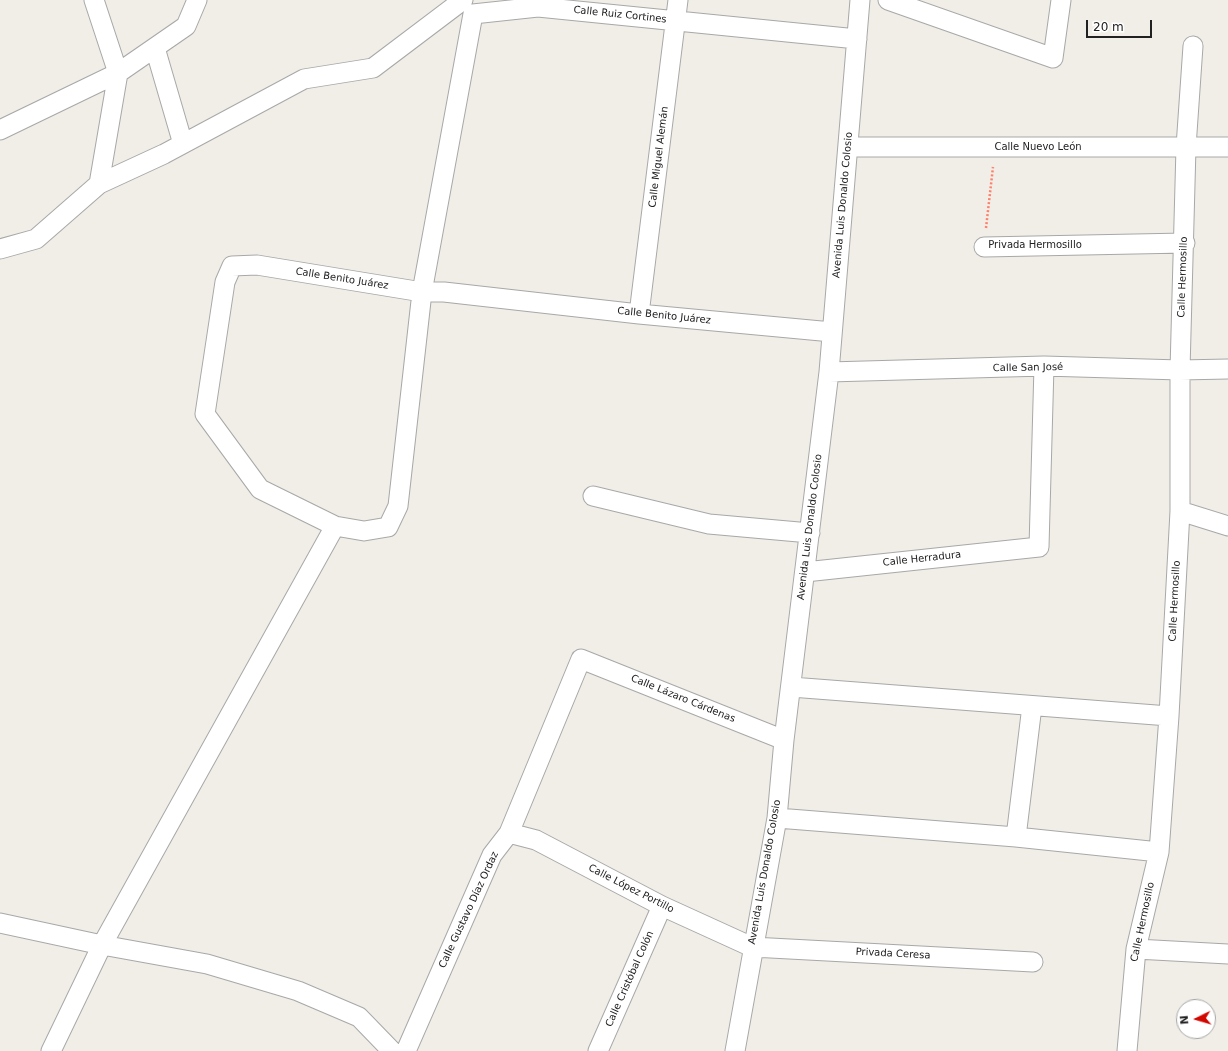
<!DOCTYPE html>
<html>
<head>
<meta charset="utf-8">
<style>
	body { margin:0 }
	#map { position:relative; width:1228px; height:1051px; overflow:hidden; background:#f1eee7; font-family:"DejaVu Sans",sans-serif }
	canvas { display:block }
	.north { position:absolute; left:1176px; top:999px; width:40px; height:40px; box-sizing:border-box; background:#fff; border:1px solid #a6a6a6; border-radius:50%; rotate:265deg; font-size:11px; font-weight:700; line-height:16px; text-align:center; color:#212121 }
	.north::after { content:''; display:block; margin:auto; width:14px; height:18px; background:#d20700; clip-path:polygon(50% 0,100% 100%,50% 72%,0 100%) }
	.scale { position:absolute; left:1086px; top:20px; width:66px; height:18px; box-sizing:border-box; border:2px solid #212121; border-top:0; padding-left:5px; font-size:12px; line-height:14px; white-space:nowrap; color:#212121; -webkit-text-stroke:3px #fff; paint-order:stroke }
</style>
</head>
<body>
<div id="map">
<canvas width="1228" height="1051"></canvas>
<div class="north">N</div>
<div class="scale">20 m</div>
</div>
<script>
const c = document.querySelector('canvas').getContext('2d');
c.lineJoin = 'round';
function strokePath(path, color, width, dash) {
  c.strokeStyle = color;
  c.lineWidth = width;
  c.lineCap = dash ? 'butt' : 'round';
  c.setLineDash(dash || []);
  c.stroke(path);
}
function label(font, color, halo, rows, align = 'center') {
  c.font = font + ' "DejaVu Sans",sans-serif';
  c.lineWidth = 3;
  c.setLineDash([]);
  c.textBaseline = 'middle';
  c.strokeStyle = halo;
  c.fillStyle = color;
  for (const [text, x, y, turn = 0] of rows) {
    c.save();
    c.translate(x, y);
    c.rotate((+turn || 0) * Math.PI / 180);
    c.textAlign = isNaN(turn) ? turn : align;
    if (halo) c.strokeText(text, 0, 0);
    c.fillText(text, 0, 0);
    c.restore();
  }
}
const minor = new Path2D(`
	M94 0 118 73 99 184
	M888 0 1053 58 1061 0
	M155 48 183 144
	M0 130 118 73 186 26 197 0
	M848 147H1228
	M984 247 1185 243
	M0 249 36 239 99 184 164 154 304 79 373 68 463 0
	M639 314 678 0
	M832 332 639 314 444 292H422L257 265 232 266 225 282 205 414 260 489 335 526 364 531 388 527 398 506 422 292 473 14 538 7 857 39
	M829 372 1044 366 1180 370 1228 369
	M593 496 709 524 810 533
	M1180 511 1228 526
	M805 572 1039 547 1044 366
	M791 687 1169 716
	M777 818 1016 837 1159 852
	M509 833 536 840 662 906 752 947 1033 962
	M1016 837 1032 706
	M0 923 102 945 207 964 298 991 359 1017 392 1051
	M1136 949 1228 954
	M51 1051 102 945 335 526
	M406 1051 492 855 509 833 581 659 784 740
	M598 1051 662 906
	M735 1051 777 818 784 740 829 372 860 0
	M1127 1051 1136 949 1159 852 1169 716 1180 511V370L1186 147 1193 46`);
strokePath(minor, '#a8a8a8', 21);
strokePath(new Path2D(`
	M986 228 993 167`), '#fd816d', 2.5, [2, 2]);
strokePath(minor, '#fff', 19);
label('10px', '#212121', '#fff', [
	["Calle Ruiz Cortines",620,15,6],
	["Calle Nuevo León",1038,147],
	["Calle Miguel Alemán",659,157,-83],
	["Avenida Luis Donaldo Colosio",843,205,-85],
	["Privada Hermosillo",1035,245],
	["Calle Hermosillo",1183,277,-88],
	["Calle Benito Juárez",342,279,9],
	["Calle Benito Juárez",664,316,6],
	["Calle San José",1028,368,-1],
	["Avenida Luis Donaldo Colosio",810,527,-83],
	["Calle Herradura",922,559,-6],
	["Calle Hermosillo",1175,601,-87],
	["Calle Lázaro Cárdenas",683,699,22],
	["Avenida Luis Donaldo Colosio",765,872,-80],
	["Calle López Portillo",631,889,27],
	["Calle Gustavo Díaz Ordaz",469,910,-65],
	["Calle Hermosillo",1143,922,-78],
	["Privada Ceresa",893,954,3],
	["Calle Cristóbal Colón",630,979,-66]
]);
</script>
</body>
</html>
